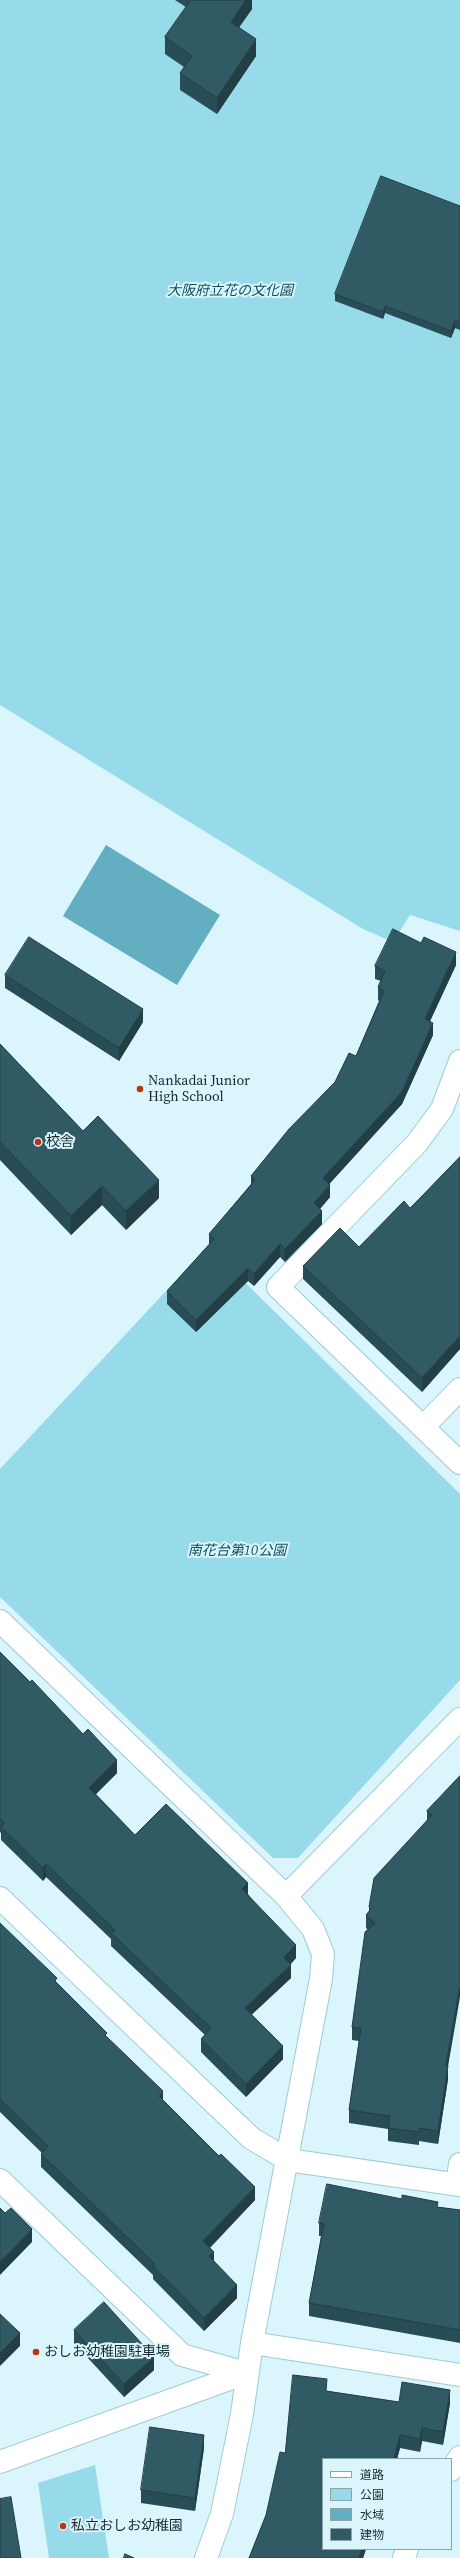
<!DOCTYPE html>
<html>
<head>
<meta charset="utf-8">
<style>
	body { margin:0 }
	#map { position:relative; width:460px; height:2558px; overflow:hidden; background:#daf5fc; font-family:"Source Serif 4","Noto Sans JP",serif }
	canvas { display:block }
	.legend { position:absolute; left:322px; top:2458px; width:130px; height:92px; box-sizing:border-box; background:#daf5fc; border:1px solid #8ca3aa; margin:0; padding:5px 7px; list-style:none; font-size:12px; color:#18292e }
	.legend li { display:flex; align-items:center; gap:8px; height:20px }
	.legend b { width:20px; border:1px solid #8ca3aa }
</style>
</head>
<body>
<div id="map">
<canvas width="460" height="2558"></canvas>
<ul class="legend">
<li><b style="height:5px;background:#fff"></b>道路</li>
<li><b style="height:11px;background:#97daea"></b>公園</li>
<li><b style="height:11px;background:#63aec0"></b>水域</li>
<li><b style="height:11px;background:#305a64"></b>建物</li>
</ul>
</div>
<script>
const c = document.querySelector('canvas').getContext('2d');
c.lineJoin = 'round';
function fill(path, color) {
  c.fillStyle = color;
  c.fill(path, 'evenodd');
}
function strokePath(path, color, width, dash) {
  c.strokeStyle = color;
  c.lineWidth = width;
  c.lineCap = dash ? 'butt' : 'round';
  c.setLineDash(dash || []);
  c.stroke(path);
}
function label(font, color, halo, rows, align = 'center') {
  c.font = font + ' "Source Serif 4","Noto Sans JP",serif';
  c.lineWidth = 4;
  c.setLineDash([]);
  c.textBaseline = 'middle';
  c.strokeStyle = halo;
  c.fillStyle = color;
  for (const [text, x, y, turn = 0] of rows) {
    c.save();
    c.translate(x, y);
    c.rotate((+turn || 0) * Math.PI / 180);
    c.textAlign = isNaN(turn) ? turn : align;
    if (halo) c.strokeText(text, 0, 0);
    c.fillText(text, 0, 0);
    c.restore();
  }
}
fill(new Path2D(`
	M0 0H460V931L410 915 393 942 363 929 0 705Z
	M208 1246 460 1494V1680L298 1858H273L0 1597V1469Z
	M95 2465 109 2558H49L38 2483Z`), '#97daea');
fill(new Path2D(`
	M106 845 220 915 177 985 63 916Z`), '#63aec0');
const minor = new Path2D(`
	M460 1061 442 1109 417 1143 278 1287 460 1463
	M423 1427 460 1389
	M0 1621 286 1896 313 1929 323 1954 321 1979 252 2343 242 2414 222 2514 206 2558
	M286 1896 460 1719
	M0 1898 251 2138 288 2160 460 2185
	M0 2180 182 2355 246 2373
	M457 2184 460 2164
	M252 2343 460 2375
	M0 2462 246 2373
	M451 2470 460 2457
	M404 2558 407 2549`);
strokePath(minor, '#9fcbd6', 24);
strokePath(minor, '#fff', 22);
fill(new Path2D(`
	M175 0H252V9L239 27 256 56 217 114 180 90V73L184 67 165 54V37L186 7Z
	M460 206V330L455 328 451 338 385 313 383 319 335 301V294Z
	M456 965 430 1021 433 1035 402 1104 329 1184 330 1197 320 1209 322 1224 285 1262 280 1257 254 1286 248 1281 196 1332 167 1304V1291L209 1245V1234L251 1184V1176L335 1082 356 1056 379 1001 378 1000V987L381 981 375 979V966Z
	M5 975 143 1022 119 1061 5 988Z
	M0 1044 83 1131 159 1198 126 1230 102 1205 71 1235 0 1160Z
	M460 1157V1349L422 1392 303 1279V1266L359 1247 410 1208Z
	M0 1652 117 1773 96 1794 135 1835 248 1894 296 1958 291 1964V1978L251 2015 283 2059 246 2097 201 2052V2039L205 2035 111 1946V1939L46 1877 43 1881 1 1840V1833L0 1832Z
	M460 1776 448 2066V2079L438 2144 419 2141V2145L388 2141V2129L349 2123V2110L359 2041 352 2040V2027L368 1930 366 1928V1915L369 1911V1907L427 1820V1811Z
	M0 1923 57 1983 163 2100 255 2200 210 2248 214 2261 237 2298 204 2331 153 2279V2275L41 2167V2154L42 2153 0 2112Z
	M438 2207 460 2210V2343L309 2316V2303L321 2236H319V2223Z
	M74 2330 154 2370 124 2397 74 2343Z
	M327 2391 399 2402 450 2403 443 2445 422 2441 420 2452 400 2448 397 2459H323V2549H366L363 2558H249L266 2515 285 2453Z
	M204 2448 195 2511 141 2503V2490Z`), '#294d56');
fill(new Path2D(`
	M246 0H252V9L231 39V22Z
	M256 39V56L217 114V98Z
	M385 306V313L383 319V312Z
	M455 320V328L451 338V331Z
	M456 952V965L425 1032V1019Z
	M143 1009V1022L119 1061V1048Z
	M433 1023V1035L402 1104 323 1191V1178Z
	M159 1180V1198L126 1230V1211Z
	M330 1185V1197L314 1216V1203Z
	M102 1186V1205L71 1235V1216Z
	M322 1211V1224L285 1262V1249Z
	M280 1244V1257L254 1286V1274Z
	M248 1268V1281L196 1332V1320Z
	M460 1336V1349L422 1392V1378Z
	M117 1760V1773L89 1801V1788Z
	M46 1864V1877L43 1881V1868Z
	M248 1883V1896L242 1889Z
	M296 1945V1958L284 1970V1957Z
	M291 1965V1978L245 2021V2008Z
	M460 1984V1997L446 2078V2065Z
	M283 2046V2059L246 2097V2084Z
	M448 2066V2079L438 2144V2131Z
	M163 2091V2104L159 2096Z
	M255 2187V2200L203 2254V2241Z
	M32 2229V2242L0 2275V2262Z
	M214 2252V2265L209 2256Z
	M237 2285V2298L204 2331V2318Z
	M20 2333V2346L0 2366V2353Z
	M154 2357V2370L124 2397V2384Z
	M450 2390V2403L443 2445V2432Z
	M422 2428V2441L420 2452V2439Z
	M204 2435V2448L195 2511V2498Z
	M400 2435V2448L397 2459H394Z
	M362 2549H366L363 2558H359Z`), '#223f46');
const building = new Path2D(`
	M191 0H246L231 22 256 39 217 98 180 73 192 56 165 37Z
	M381 176 460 206V322L455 320 451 331 385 306 383 312 335 294Z
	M393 929 421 943 424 937 456 952 425 1019 433 1023 402 1092 323 1178 330 1185 314 1203 322 1211 285 1249 280 1244 254 1274 248 1268 196 1320 167 1291 214 1239 209 1234 251 1185 255 1179 251 1176 289 1129 335 1082 349 1053 356 1056 384 991 378 987 385 971 375 966Z
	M29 937 143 1009 119 1048 5 975Z
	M0 1044 83 1131 98 1116 159 1180 126 1211 102 1186 71 1216 0 1142Z
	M460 1157V1336L422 1378 303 1266 340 1228 359 1247 404 1201 410 1208Z
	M0 1652 30 1682 32 1680 83 1734 88 1729 117 1760 89 1788 135 1835 166 1804 248 1883 242 1889 296 1945 284 1957 291 1965 245 2008 283 2046 246 2084 201 2039 211 2028 111 1933 115 1930 46 1864 43 1868 1 1827 5 1823 0 1818Z
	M460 1776V1984L446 2065 448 2066 438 2131 419 2128V2132L388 2128 390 2116 349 2110 361 2028 352 2027 365 1932 375 1923 366 1915 371 1909 369 1907 374 1878 432 1815 427 1811Z
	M0 1923 57 1978 55 1981 107 2033 105 2035 163 2091 159 2096 219 2156 221 2154 255 2187 203 2241 214 2252 209 2256 237 2285 204 2318 153 2266 155 2264 41 2154 48 2146 0 2099Z
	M327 2184 402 2199V2195L438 2202 437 2207 460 2210V2330L309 2303 324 2224 319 2223Z
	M0 2208 5 2213 11 2208 32 2229 0 2262Z
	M104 2302 154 2357 124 2384 74 2330Z
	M0 2314 20 2333 0 2353Z
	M293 2375 327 2379 326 2391 399 2402 402 2382 450 2390 443 2432 422 2428 420 2439 400 2435 394 2459H323V2549H362L359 2558H249L266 2515 280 2452 285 2453Z
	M150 2427 204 2435 195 2498 141 2490Z
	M11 2497 21 2558H0V2499Z
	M125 2554 134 2558H124Z`);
fill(building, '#305a64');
strokePath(building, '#223f46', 1);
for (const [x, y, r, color] of [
	[140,1089,4,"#bd330c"],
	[38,1142,4,"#bd330c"],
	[36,2352,4,"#bd330c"],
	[63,2526,4,"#bd330c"]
]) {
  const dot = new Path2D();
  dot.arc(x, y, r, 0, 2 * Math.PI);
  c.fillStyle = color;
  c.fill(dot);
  strokePath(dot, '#daf5fc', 1.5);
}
label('italic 14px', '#0b4f5d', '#daf5fc', [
	["大阪府立花の文化園",230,291],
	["南花台第10公園",237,1551]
]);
label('14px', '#18292e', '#daf5fc', [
	["Nankadai Junior",148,1081],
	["High School",148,1097],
	["校舎",46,1142],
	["おしお幼稚園駐車場",44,2352],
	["私立おしお幼稚園",71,2526]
], 'left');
</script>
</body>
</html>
